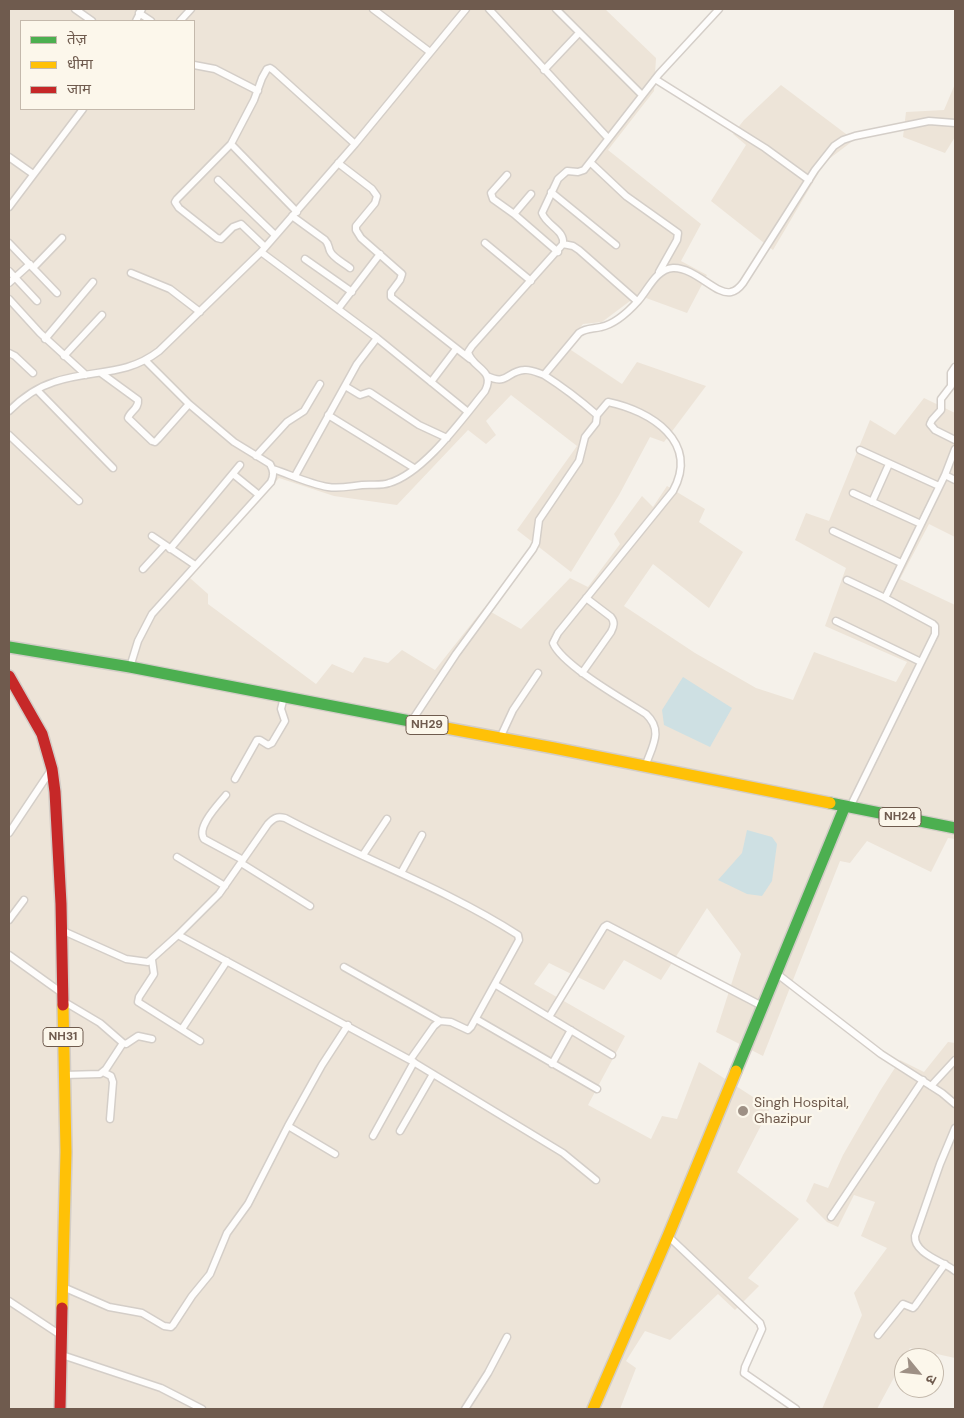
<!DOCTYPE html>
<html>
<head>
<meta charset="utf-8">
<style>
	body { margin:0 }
	#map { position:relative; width:964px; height:1418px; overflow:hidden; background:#f5f1ea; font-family:"DM Sans","Noto Sans Devanagari",sans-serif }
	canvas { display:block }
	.frame { position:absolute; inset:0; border:10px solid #6f5b4e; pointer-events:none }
	.legend { position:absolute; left:20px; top:20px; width:175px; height:90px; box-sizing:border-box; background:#fcf7eb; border:1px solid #c4b9ac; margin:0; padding:6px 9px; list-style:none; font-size:15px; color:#6f5b4e }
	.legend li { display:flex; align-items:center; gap:10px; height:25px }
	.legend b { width:25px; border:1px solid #c4b9ac }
	.north { position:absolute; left:894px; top:1348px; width:50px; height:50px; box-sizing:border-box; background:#fcf7eb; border:1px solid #c4b9ac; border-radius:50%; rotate:118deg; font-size:14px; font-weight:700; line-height:20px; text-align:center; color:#6f5b4e }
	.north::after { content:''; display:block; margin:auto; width:18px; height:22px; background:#9e9085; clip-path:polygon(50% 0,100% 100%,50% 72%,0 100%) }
</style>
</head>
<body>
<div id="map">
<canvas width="964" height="1418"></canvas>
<div class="frame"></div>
<ul class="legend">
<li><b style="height:6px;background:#4caf50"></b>तेज़</li>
<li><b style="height:6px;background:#ffc107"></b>धीमा</li>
<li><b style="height:6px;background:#c62828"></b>जाम</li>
</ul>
<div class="north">उ</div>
</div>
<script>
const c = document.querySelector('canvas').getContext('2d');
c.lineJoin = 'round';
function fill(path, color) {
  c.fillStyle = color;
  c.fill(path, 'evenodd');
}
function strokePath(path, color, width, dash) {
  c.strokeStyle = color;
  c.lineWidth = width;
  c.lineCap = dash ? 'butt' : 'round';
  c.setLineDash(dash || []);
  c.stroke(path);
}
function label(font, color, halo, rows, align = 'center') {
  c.font = font + ' "DM Sans",sans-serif';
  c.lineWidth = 4.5;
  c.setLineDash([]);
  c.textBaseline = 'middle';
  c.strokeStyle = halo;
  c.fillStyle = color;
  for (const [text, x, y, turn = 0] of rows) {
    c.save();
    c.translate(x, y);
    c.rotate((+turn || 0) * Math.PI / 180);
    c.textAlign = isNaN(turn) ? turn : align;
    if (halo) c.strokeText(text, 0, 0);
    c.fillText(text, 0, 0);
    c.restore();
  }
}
fill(new Path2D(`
	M9 9H605L656 58 654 91 608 150 701 224 681 261 707 275 687 313 638 295 602 322 583 324 565 346 622 384 637 362 706 386 664 442 650 437 619 495 571 572 517 530 577 446 511 395 486 421 496 435 486 444 468 430 397 505 334 496 279 478 190 578 208 594V604L316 684 332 664 353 673 364 657 388 663 402 650 435 670 484 608 521 629 570 578 588 587 620 544 614 534 642 496 653 507 667 486 705 509 699 522 743 552 709 608 653 564 624 606 695 653 756 688 793 700 814 652 896 682 907 662 825 626 846 568 795 540 806 513 829 521 870 420 895 435 924 398 955 413V537L929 524 900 579 955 605V839L948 838 931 872 867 841 850 863 840 861 763 1056 716 1032 741 954 707 908 661 980 624 960 604 990 549 963 534 984 625 1036 588 1105 651 1139 662 1116 677 1119 699 1062 770 1108 737 1172 799 1219 748 1278 759 1286 735 1310 718 1294 670 1340 645 1331 626 1361 636 1368 620 1409H9ZM21 21H194V109H21Z
	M955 84V137L945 153 903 137 906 112 944 110Z
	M781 85 854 140 825 162 773 250 711 201 746 145 733 134 744 120Z
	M948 1042 955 1043V1358L910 1348 877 1409H822L862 1315 854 1293 887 1248 861 1236 875 1202 854 1195 838 1227 827 1222 806 1201 814 1183 828 1188 843 1155 880 1091 900 1060 924 1072Z`), '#ede4d8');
fill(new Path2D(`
	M683 677 732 708 710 747 664 725 662 710Z
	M747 830 772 837 777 844 772 881 762 896 747 894 718 880 742 853Z`), '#cee0e3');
const street = new Path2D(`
	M75 9 92 21
	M373 9 430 52
	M489 9 608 138
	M556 9 642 95
	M139 13 151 21
	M136 21 142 9
	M180 21 191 9
	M194 65 215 69 258 91
	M544 70 579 33
	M655 79 765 148 809 180
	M231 144 297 212
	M9 157 33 174
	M338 163 372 189 377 196 375 203 356 226V230L361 238 402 274 400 280 391 292V297L470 359
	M591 163 626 196 678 233 677 240 659 272
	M507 175 491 193 493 199 514 214 558 252
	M218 180 275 235
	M551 192 616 245
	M9 207 83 109
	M514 214 531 194
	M292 216 325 240C329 244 328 246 330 251 333 258 344 263 350 268
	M9 243 57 293
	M485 243 531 281
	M563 244 573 246 579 250 637 301
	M265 247 241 224 233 227 221 239 217 238 179 208 175 202 177 199 231 144 254 100 262 78 267 69 270 68 273 70 355 144
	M261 252 377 338 468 412
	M305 259 352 292
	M33 268 62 238
	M9 271 37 301
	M131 273 170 289 200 312
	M9 283 30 264
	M9 299 40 333 86 375
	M338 309 380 254
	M45 339 93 282
	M9 353 15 356 33 373
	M64 356 102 315
	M955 367 951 373V386L941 399V410L932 420 930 424 935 430 955 440
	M101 373 138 400C139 409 130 411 128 418L152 441 155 442 158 439 189 404
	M487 376C508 386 507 371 524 370 531 369 538 373 544 375L579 333C586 328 593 329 601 327 615 324 629 311 638 301 648 290 656 269 673 268 695 267 717 296 731 292 736 291 740 287 743 283L815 170 834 146 843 140 855 136 929 121 955 123
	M431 382 456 349
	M345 386 360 395 369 392 371 393 419 425 447 438
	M37 390 113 468
	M9 411C21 399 38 387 54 382 92 369 125 377 159 351L261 252 355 144 466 9
	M328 415 414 468
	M597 415 608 402C651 411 700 442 673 491L558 633 553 643C562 665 624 700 646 714 664 731 652 746 645 767
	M9 435 79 501
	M860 450 939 486
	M256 456 287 422 304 411 320 384
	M273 469C291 475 310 484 328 487 340 489 351 486 362 485 371 484 381 486 389 483 424 473 462 419 485 391 496 369 472 369 468 352L472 346 563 244C565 230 547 226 542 213L558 179 567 171 578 172 584 170 659 74 719 9
	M233 474 259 495
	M945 475 955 480
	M295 476 357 364 377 338
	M853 493 921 524
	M872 502 889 464
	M833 531 901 563
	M152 536 195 565
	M170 549 240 465
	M143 569 165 545
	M847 580 885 598
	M836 621 921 662
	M130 667 138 641 152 614 271 482C274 475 274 471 270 464L234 442 189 404 146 361
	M582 673 611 632C614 626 615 622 611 617L586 598
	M411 722 456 654 533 549 536 543 539 520 579 461 585 437 596 423 597 415C580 400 563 387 544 375
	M500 738 513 710 538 673
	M235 779 257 740H260L268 745 272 743 285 721 281 709 284 697
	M226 795C218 805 196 827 204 839L243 860
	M850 807 935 634V626L933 624 885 598 945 475 955 449
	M9 833 51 770
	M363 855 387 819
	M177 857 225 886
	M241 863 310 906
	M401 873 422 835
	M9 920 24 900
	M61 930 126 959 148 962 178 935 219 894 268 824C274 818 277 816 285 818 362 859 445 888 518 935L519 940 471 1027 468 1030 451 1022 440 1021 434 1026 410 1060
	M178 935 410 1060 563 1153 596 1180
	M9 955 62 993
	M152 960 154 974 139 997 138 1002 200 1041
	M344 967 440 1021
	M776 973 881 1054 942 1093 955 1104
	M496 985 612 1055
	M63 1001 100 1023 123 1043 126 1044 138 1036 152 1039
	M549 1017 604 927 607 925 762 1006
	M476 1019 597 1089
	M182 1029 227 961
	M552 1064 571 1030
	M103 1072 111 1076 113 1082 110 1119
	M64 1075 100 1074 106 1069 123 1043
	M931 1086 955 1060
	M288 1126 335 1154
	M955 1128 940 1164 915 1236C914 1254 943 1261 955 1271
	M400 1131 433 1074
	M373 1136 414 1062
	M831 1217 923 1080
	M668 1236 760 1323 762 1329 745 1367 744 1373 796 1409
	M63 1287 109 1307 142 1313 164 1326 171 1327 173 1325 192 1296 210 1274 227 1233 248 1204 288 1126 322 1065 348 1025
	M9 1301 62 1336
	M878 1335 903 1304 913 1308 915 1306 945 1264
	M62 1355 161 1388 202 1409
	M465 1409 488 1373 507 1337`);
const fast = new Path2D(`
	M9 647 130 667 446 728
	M830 803 955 828
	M736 1071 845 806`);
const slow = new Path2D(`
	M446 728 554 748 830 803
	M62 1308 66 1152 63 1005
	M593 1409 668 1236 736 1071`);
const jam = new Path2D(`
	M9 676 42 734 52 769 55 792 61 904 63 1005
	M60 1409 62 1308`);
strokePath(street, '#d4cec8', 9);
strokePath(fast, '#d3cdc7', 14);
strokePath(slow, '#d3cdc7', 14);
strokePath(jam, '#d3cdc7', 14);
strokePath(street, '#fefdfc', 6);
strokePath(fast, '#4caf50', 11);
strokePath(slow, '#ffc107', 11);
strokePath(jam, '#c62828', 11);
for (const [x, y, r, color] of [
	[743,1111,6,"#9e9085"]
]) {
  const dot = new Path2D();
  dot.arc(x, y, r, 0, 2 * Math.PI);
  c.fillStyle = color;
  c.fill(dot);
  strokePath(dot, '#fcf7eb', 2);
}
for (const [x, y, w] of [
	[427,725,42],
	[900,817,42],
	[63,1037,40]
]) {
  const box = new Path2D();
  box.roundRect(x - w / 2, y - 9.5, w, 19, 4);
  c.fillStyle = '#fcf7eb';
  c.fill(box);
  strokePath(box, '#6f5b4e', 1);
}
label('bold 12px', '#6f5b4e', null, [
	["NH29",427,725],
	["NH24",900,817],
	["NH31",63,1037]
]);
label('14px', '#6f5b4e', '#fcf7eb', [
	["Singh Hospital,",754,1103],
	["Ghazipur",754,1119]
], 'left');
</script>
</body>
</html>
